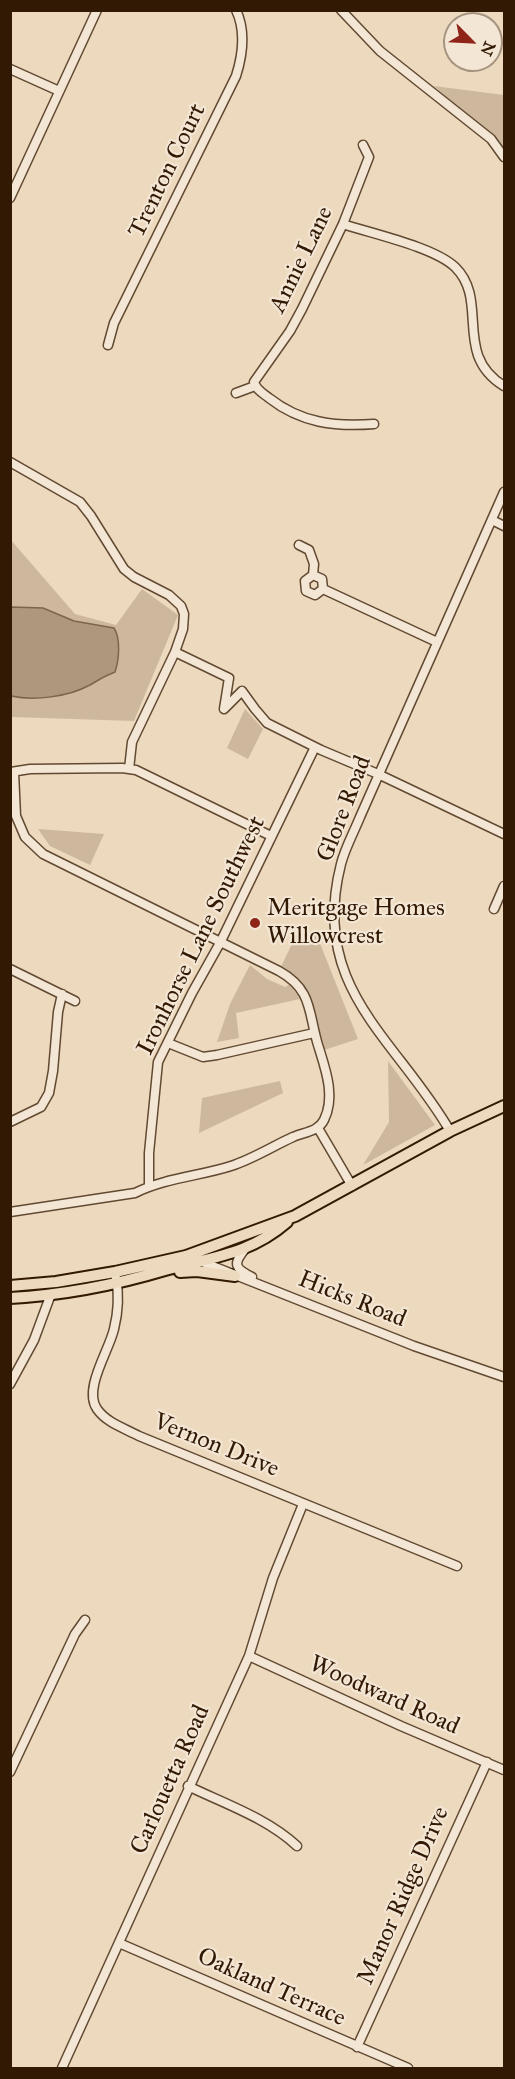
<!DOCTYPE html>
<html>
<head>
<meta charset="utf-8">
<style>
	body { margin:0 }
	#map { position:relative; width:515px; height:2079px; overflow:hidden; background:#edd9bd; font-family:"IM FELL Great Primer",serif }
	canvas { display:block }
	.frame { position:absolute; inset:0; border:12px solid #321903; pointer-events:none }
	.north { position:absolute; left:443px; top:12px; width:60px; height:60px; box-sizing:border-box; background:#f3e6d4; border:2px solid #a69480; border-radius:50%; rotate:114deg; font-size:16px; font-weight:700; line-height:24px; text-align:center; color:#321903 }
	.north::after { content:''; display:block; margin:auto; width:21px; height:27px; background:#8f2418; clip-path:polygon(50% 0,100% 100%,50% 72%,0 100%) }
</style>
</head>
<body>
<div id="map">
<canvas width="515" height="2079"></canvas>
<div class="frame"></div>
<div class="north">N</div>
</div>
<script>
const c = document.querySelector('canvas').getContext('2d');
c.lineJoin = 'round';
function fill(path, color) {
  c.fillStyle = color;
  c.fill(path, 'evenodd');
}
function strokePath(path, color, width, dash) {
  c.strokeStyle = color;
  c.lineWidth = width;
  c.lineCap = dash ? 'butt' : 'round';
  c.setLineDash(dash || []);
  c.stroke(path);
}
function label(font, color, halo, rows, align = 'center') {
  c.font = font + ' "IM FELL Great Primer",serif';
  c.lineWidth = 4.5;
  c.setLineDash([]);
  c.textBaseline = 'middle';
  c.strokeStyle = halo;
  c.fillStyle = color;
  for (const [text, x, y, turn = 0] of rows) {
    c.save();
    c.translate(x, y);
    c.rotate((+turn || 0) * Math.PI / 180);
    c.textAlign = isNaN(turn) ? turn : align;
    if (halo) c.strokeText(text, 0, 0);
    c.fillText(text, 0, 0);
    c.restore();
  }
}
fill(new Path2D(`
	M434 86 504 95V148Z
	M10 539 75 614 116 625 142 589 178 615 134 721 11 717Z
	M245 709 263 729 248 759 227 748Z
	M38 829 104 834 90 865 50 846Z
	M301 925 310 940 315 931 358 1039 321 1051 309 1007 292 977 279 971Z
	M250 965 267 979 285 987 290 984 300 999 236 1013 239 1038 217 1042 230 1004Z
	M388 1061 435 1125 363 1165 389 1122Z
	M280 1081 283 1093 199 1133 202 1098Z`), '#cdb89d');
const water = new Path2D(`
	M11 607 43 608 74 621 114 628C121 639 119 660 115 672 104 676 99 680 90 685 68 697 34 701 11 696Z`);
fill(water, '#ad987e');
strokePath(water, '#7c654d', 1.5);
const minor = new Path2D(`
	M341 10 380 51 491 139 504 157
	M10 69 59 91
	M363 145 369 157 343 224 302 309 290 331 254 382C256 390 263 393 269 398 301 423 335 427 374 424
	M10 198 97 10
	M343 224C373 234 434 247 455 267 490 301 452 354 504 386
	M108 345 114 323 236 76C243 54 246 31 236 10
	M236 393 255 386
	M10 462 80 502 91 516 124 569 134 577 169 595 181 606 184 614 183 629 175 652 132 742 129 769
	M492 520 504 526
	M299 545 309 550 314 564 313 575 305 581 306 591 315 595 323 589
	M313 575 322 579 323 589
	M323 589 437 642
	M175 652 229 678 224 709 242 691 255 709 267 723 321 750 378 774 504 834
	M11 772 30 769 122 768 136 770 271 836
	M494 909 504 886
	M10 969 75 1001
	M168 1043 203 1057 217 1055 314 1033
	M10 1122 41 1107 49 1093 53 1071 58 1012 62 994
	M318 1128 352 1186
	M450 1131C396 1038 309 988 341 864 345 848 354 832 360 817L504 492
	M149 1186V1153L158 1062 192 993 220 943 315 747
	M10 1212 135 1193C165 1178 200 1176 231 1166 253 1159 273 1146 293 1137 304 1132 318 1132 324 1120 336 1096 325 1068 318 1045 308 1012 313 990 279 971L43 854 25 837 16 816 14 772
	M245 1249C233 1264 234 1268 252 1277
	M200 1261 414 1346 504 1377
	M116 1278C119 1294 118 1313 114 1329 109 1351 83 1389 97 1409 107 1423 124 1428 139 1436L457 1566
	M10 1384 34 1340 51 1294
	M249 1656 401 1726 504 1770
	M10 1772 75 1634 85 1620
	M188 1786C225 1804 267 1818 297 1846
	M119 1943 408 2068
	M357 2047 487 1762
	M62 2068 249 1656 273 1578 303 1504`);
const major = new Path2D(`
	M180 1272 197 1271 235 1276
	M10 1286 56 1282 115 1272 186 1256 295 1216 450 1131 504 1106
	M10 1298C62 1295 115 1285 165 1270 211 1257 249 1255 287 1222`);
strokePath(minor, '#614932', 11);
strokePath(major, '#321903', 14);
strokePath(minor, '#f3e6d4', 8);
strokePath(major, '#edd9bd', 10);
for (const [x, y, r, color] of [
	[255,923,6,"#8f2418"]
]) {
  const dot = new Path2D();
  dot.arc(x, y, r, 0, 2 * Math.PI);
  c.fillStyle = color;
  c.fill(dot);
  strokePath(dot, '#f3e6d4', 2);
}
label('24px', '#321903', '#f3e6d4', [
	["Trenton Court",168,171,-64],
	["Annie Lane",302,260,-64],
	["Glore Road",345,809,-69],
	["Ironhorse Lane Southwest",202,936,-64],
	["Hicks Road",352,1300,22],
	["Vernon Drive",216,1446,22],
	["Woodward Road",384,1696,24],
	["Carlouetta Road",171,1780,-66],
	["Manor Ridge Drive",404,1896,-66],
	["Oakland Terrace",271,1988,24]
]);
label('24px', '#321903', '#f3e6d4', [
	["Meritgage Homes",267,909],
	["Willowcrest",267,937]
], 'left');
</script>
</body>
</html>
